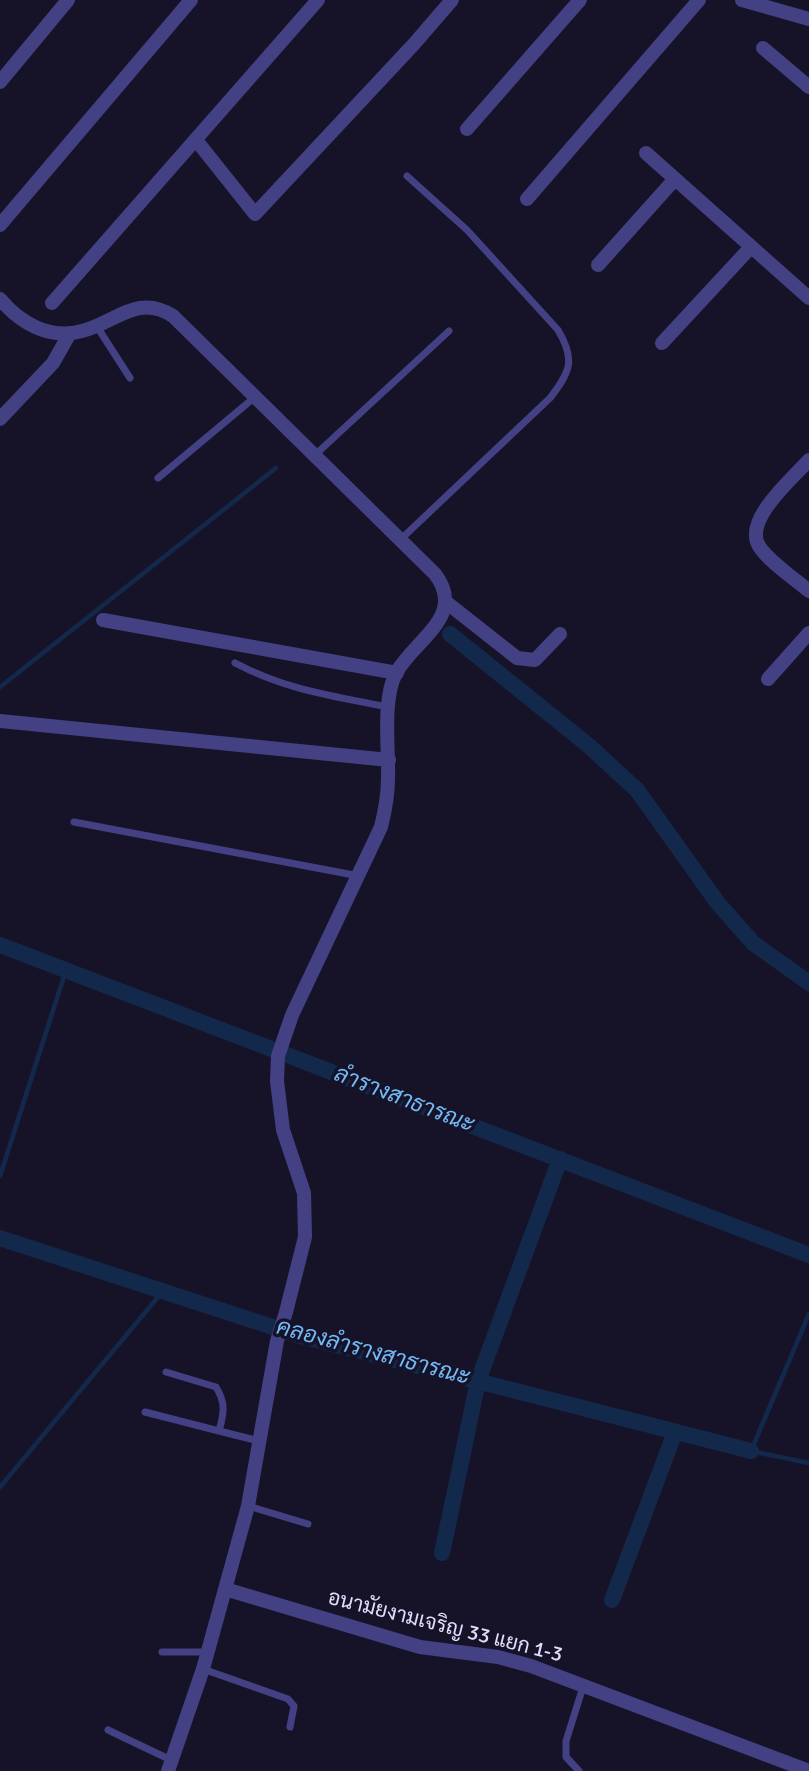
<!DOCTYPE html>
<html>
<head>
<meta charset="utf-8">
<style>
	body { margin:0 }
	canvas { display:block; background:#161329 }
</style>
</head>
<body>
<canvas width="809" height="1771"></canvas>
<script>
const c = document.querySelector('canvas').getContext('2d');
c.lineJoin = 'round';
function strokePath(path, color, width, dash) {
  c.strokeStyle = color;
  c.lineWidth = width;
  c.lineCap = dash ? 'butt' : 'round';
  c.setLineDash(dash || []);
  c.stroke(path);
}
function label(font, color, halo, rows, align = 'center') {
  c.font = font + ' Signika,Sarabun,sans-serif';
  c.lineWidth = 7;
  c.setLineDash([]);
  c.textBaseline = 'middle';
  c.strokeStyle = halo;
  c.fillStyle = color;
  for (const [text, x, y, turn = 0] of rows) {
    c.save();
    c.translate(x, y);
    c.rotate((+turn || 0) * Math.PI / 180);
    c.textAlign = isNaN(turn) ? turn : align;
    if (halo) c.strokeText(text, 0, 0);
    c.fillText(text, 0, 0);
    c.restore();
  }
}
strokePath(new Path2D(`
	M0 687 276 468
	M0 1176 66 970
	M809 1314 751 1451 809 1463
	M0 1487 163 1291`), '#13294c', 4.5);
strokePath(new Path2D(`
	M450 634 588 745 637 790 717 902 753 943 809 983
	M0 945 809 1255
	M0 1238 297 1335 751 1451
	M442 1553 478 1381 560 1159
	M612 1600 675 1432`), '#13294c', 16);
strokePath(new Path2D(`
	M96 325 130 378
	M315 455 449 331
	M158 478 255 397
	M400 540 550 398C570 372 576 360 558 330L467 230 407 176
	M235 663C286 690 333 696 388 707
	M74 822 359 876
	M166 1372 216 1387C226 1403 224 1413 219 1431L259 1441
	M145 1412 219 1431
	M248 1506 308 1524
	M162 1652H207
	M203 1669 288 1699 294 1706 290 1727
	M108 1730 171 1760
	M579 1771 566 1757V1741L583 1687`), '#434184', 7);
strokePath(new Path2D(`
	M742 0 809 19
	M763 48 809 87
	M0 82 68 0
	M467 129 580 0
	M196 140 255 214 414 44 452 0
	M646 153 809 298
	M527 199 699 0
	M0 225 191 0
	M598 265 675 179
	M0 299C20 323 49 340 82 331 115 323 137 293 173 316L435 574C467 616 415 639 396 673 382 700 389 749 388 779 388 796 385 811 381 827L292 1015 278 1056 277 1081 283 1130 304 1193 305 1237 286 1312 277 1341 248 1506 203 1669 168 1771
	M52 303 318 0
	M662 343 751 247
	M0 419 53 363 70 333
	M809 460C793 478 743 520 759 546 769 562 795 579 809 591
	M446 602 517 658 535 660 560 634
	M103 620 397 673
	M768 679 809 633
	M0 721 389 760
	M225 1589 420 1647 498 1657 531 1666 809 1771`), '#434184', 14);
label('21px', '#e0ddfd', '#161329', [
	["อนามัยงามเจริญ 33 แยก 1-3",445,1627,14]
]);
label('italic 23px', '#72b9f5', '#161329', [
	["ลำรางสาธารณะ",404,1100,21],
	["คลองลำรางสาธารณะ",373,1353,15]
]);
</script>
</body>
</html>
